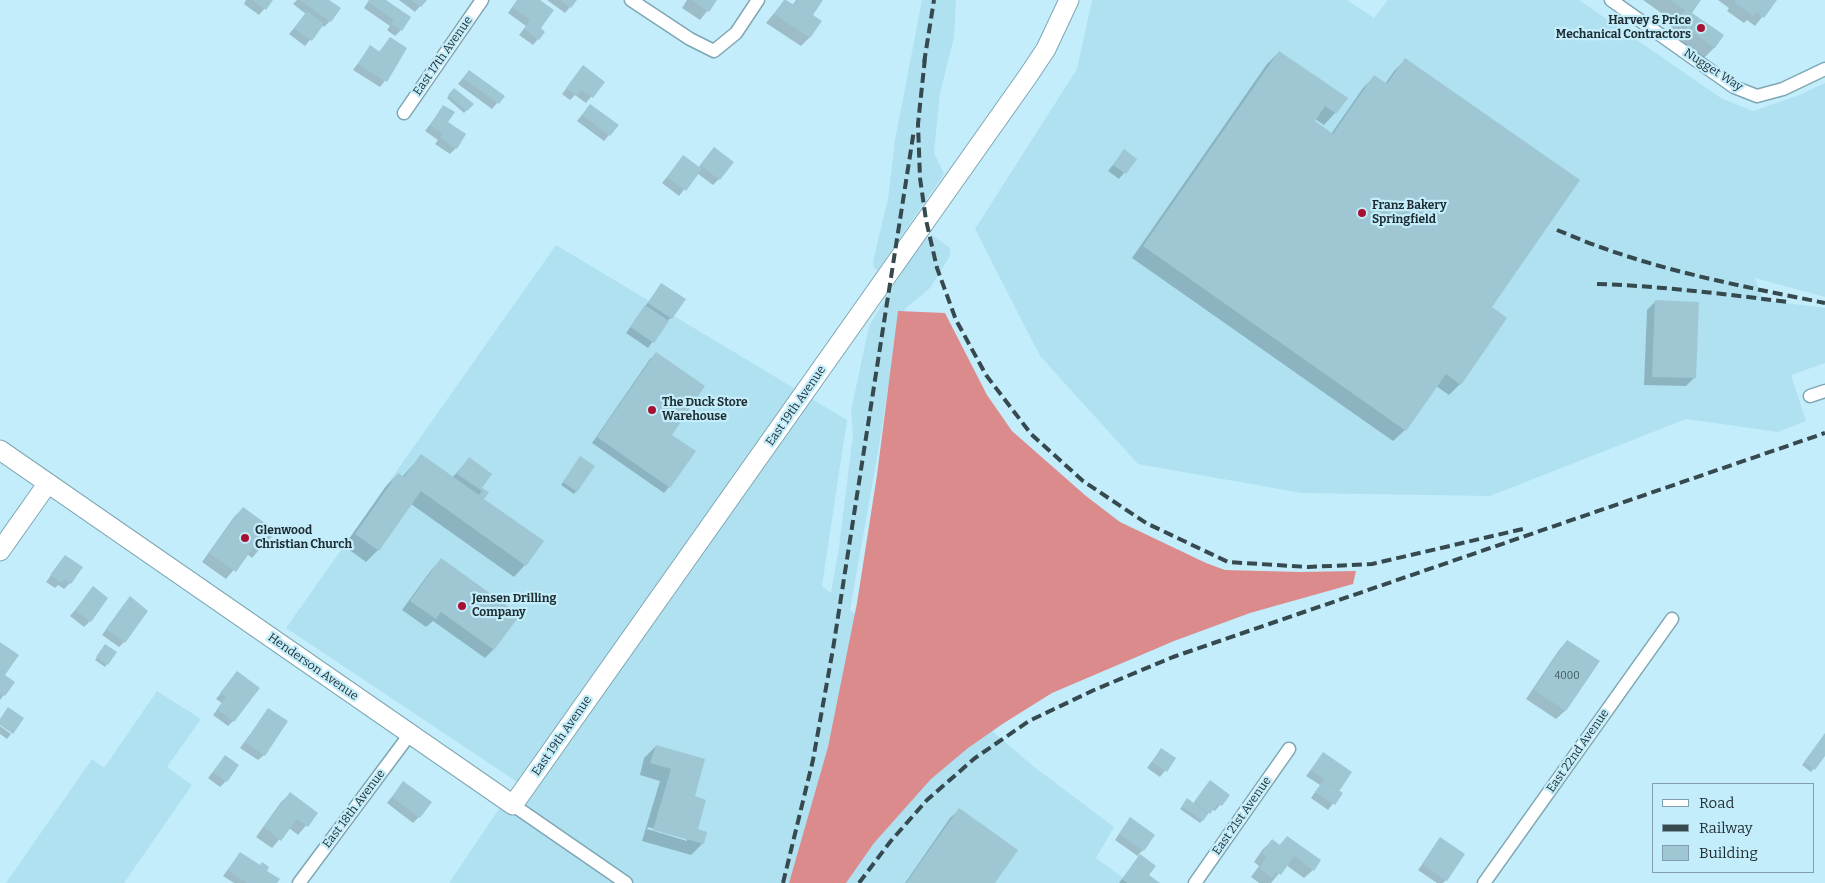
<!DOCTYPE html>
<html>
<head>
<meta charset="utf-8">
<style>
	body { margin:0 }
	#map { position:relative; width:1825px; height:883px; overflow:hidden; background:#c4edfb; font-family:Bitter,serif }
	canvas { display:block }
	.legend { position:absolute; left:1652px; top:783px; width:162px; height:90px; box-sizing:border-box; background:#c4edfb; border:1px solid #81a0ab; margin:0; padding:6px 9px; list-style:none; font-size:15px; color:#1d2d32 }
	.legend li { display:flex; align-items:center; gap:10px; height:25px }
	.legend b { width:25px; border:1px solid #81a0ab }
</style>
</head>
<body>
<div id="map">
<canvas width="1825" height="883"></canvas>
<ul class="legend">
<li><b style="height:6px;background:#fff"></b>Road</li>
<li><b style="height:6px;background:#35494f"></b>Railway</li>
<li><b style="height:14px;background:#9ec6d3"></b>Building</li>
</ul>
</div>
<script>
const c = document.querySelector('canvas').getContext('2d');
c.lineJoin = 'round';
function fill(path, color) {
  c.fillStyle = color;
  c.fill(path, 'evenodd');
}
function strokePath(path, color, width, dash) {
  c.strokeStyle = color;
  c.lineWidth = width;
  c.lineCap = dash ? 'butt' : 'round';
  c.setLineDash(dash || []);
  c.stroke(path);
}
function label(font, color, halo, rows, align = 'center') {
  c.font = font + ' Bitter,serif';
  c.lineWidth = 4.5;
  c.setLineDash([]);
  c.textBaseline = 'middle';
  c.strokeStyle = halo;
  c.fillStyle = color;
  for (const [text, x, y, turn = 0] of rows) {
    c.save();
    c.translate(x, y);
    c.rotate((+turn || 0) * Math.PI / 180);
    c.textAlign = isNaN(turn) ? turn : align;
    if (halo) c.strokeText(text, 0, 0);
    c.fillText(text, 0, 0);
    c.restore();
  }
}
fill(new Path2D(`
	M922 0H956L954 37 940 93 934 153 944 174 878 270 874 268 873 261 888 199 895 140Z
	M1092 0H1347L1374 18 1388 0H1579L1721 98 1753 111 1799 95 1825 83V297L1755 278 1763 300 1825 308V363L1791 375 1806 421 1778 432 1686 419 1490 496 1302 493 1138 464 1040 356 975 229 1077 69Z
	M932 235 950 248V256L930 288 906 308 899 318 878 452 850 610 1033 766 1114 827 1096 858 1130 883H449L517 782 286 628 556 245 847 420 822 586 831 593 839 547 853 434 851 411 869 326 904 268 924 240Z
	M157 691 201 719 167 767 192 785 124 883H6L92 759 104 768Z`), '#b0e1f1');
fill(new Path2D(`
	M898 311 945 313 987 395 1012 431 1086 496 1120 522 1206 563 1225 570 1300 572 1356 571 1353 584 1250 613 1174 641 1052 693 1004 723 968 748 931 779 874 843 846 883H789L828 747 857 603 877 475Z`), '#dc8b8d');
fill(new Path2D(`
	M246 0H272L259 15 244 4Z
	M297 0H327L330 21 324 27 322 25 305 46 289 34 306 14 293 4Z
	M369 0H383L401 30 395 36 387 30 390 26 364 8Z
	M399 0H425L415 12Z
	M517 0H538V39L533 45 519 35 526 26 508 13Z
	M547 0H576L565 13Z
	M687 0H716L700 20 682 8Z
	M785 0 792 6 796 0H821L811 15 809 38 801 46 766 23Z
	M1643 0H1700L1691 13 1715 47 1703 59 1667 33 1674 22Z
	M1718 0H1776L1755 26 1747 20 1744 23 1727 11 1729 8Z
	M390 38 392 72 380 87 353 70 370 47 379 52Z
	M1279 52 1346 98 1335 113 1324 125 1315 119 1313 121 1331 134 1363 88 1374 77 1385 84 1394 71 1405 60 1490 307 1460 384 1449 395 1436 386 1405 430 1393 441 1132 258 1267 64Z
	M583 67 603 82 586 103 575 95 570 100 562 94Z
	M469 71 503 96 492 109 458 84Z
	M454 89 472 104 464 113 447 98Z
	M590 105 609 135 604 141 577 121Z
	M444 106 447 123 456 148 450 154 435 144 438 140 425 131Z
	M714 149 719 179 713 185 697 173 679 196 662 183 678 163 698 168Z
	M1124 151 1135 159 1119 179 1108 171Z
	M659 287 671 318 668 320 648 348 626 333Z
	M1655 302 1695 377 1686 386 1644 385 1647 310Z
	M656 354 670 435 669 487 664 493 592 443 650 359Z
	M421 456 452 478 469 459 480 488 487 493 482 499 525 565 514 577 411 504 378 550 366 562 344 546 386 486 398 474 402 477Z
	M578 461 593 467 574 494 561 485Z
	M243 508 275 531 252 558 247 554 226 579 202 562 234 517Z
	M65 556 70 583 64 589 58 585 55 588 46 582Z
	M441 560 518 616 493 650 485 658 433 621 426 627 402 610 432 569Z
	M93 588 90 621 84 627 70 616Z
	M125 603 124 642 119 647 102 635Z
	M1567 641 1598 661 1565 711 1556 719 1526 699 1559 650Z
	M0 644 3 675 13 682 0 700Z
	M103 648 107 664 105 667 95 660Z
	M237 673 233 721 228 726 213 715 222 703 216 699Z
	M268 710 264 755 258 760 240 748Z
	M0 726 11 734 7 739 0 734Z
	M1825 736V754L1811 772 1802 765Z
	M656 746 693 797 696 830 706 832 702 844 691 855 642 841 660 781 640 775 644 758ZM648 827 687 838V841L647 829Z
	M1161 749 1175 758 1160 777 1147 768Z
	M1323 753 1351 772 1338 791 1341 793 1328 810 1311 798 1320 785 1306 776Z
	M225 756 226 781 220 787 208 778Z
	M1205 787 1228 795 1215 811 1212 809 1200 823 1180 809 1185 802 1193 804Z
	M398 789 419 817 413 823 387 803Z
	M290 794 316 814 298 835 289 828 272 848 256 837 281 802Z
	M959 810 993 883H905L950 818Z
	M1125 825 1143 850 1138 855 1154 867 1148 875 1157 883H1119L1139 857 1115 840Z
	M1287 837 1313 870 1304 878 1286 865 1271 883H1259L1251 877 1259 866 1254 862 1263 849 1272 841 1279 846Z
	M1441 839 1446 880 1443 883H1437L1418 870Z
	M240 853 265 871 275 883H234L223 876Z`), '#0003');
fill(new Path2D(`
	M252 0H273L266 10Z
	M300 0H329L341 8 331 22Z
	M370 0H386L411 17 402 31 391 24 394 20 368 2Z
	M411 0H427L421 7Z
	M518 0H540L554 10 541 28 545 32 539 40 524 29 530 20 512 7Z
	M560 0H577L571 8Z
	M692 0H717L709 12Z
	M784 0H786L794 5 798 0H823L813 15 822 21 810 38 774 14Z
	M1670 0H1701L1692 13 1724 35 1715 48 1677 21 1685 10Z
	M1736 0H1777L1764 18 1756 12 1753 16 1734 2Z
	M307 11 324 24 312 41 294 28Z
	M390 37 407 48 387 82 358 64 370 45 380 52Z
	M1279 51 1348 98 1336 114 1325 106 1315 121 1333 134 1374 75 1387 84 1405 58 1580 180 1492 307 1507 318 1461 385 1446 374 1406 431 1143 246Z
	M583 65 605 82 593 98 581 90 577 96 566 88Z
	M469 70 505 96 499 104 463 78Z
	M454 88 474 104 467 111 448 95Z
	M590 104 619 125 610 136 582 115Z
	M443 105 455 112 448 122 466 134 457 149 440 138 443 134 430 125Z
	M714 147 734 162 720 180 700 165Z
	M1124 149 1137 159 1126 174 1113 165Z
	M683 155 702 169 686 191 667 177Z
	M661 283 686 299 672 319 648 303Z
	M1655 300 1699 302 1696 378 1652 377Z
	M645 305 669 321 654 343 630 327Z
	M656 352 705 386 672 435 696 451 670 488 597 437Z
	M421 454 479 495 482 491 457 474 469 457 492 474 482 488 489 492 484 499 544 541 526 566 421 491 379 551 355 534 398 473 404 477Z
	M580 456 595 466 577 492 563 482Z
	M243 507 276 531 262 550 255 545 236 572 209 553Z
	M65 555 83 567 71 584 64 579 62 583 50 575Z
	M441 558 520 615 494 650 441 612 436 619 410 601Z
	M93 586 108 598 91 622 75 610Z
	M130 596 148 611 125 643 106 629Z
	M1567 640 1600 661 1566 711 1534 690Z
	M0 642 19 655 5 675 15 682 5 696 0 693Z
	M105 644 117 652 108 665 96 657Z
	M237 671 260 688 234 722 217 709 226 697 220 693Z
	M8 707 24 718 13 734 0 725V719Z
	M268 708 288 721 265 756 245 742Z
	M1825 733V756L1815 770 1804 762Z
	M656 745 705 759 695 796 706 800 698 829 707 832 704 844 653 830 671 769 650 763Z
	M1161 748 1176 758 1167 772 1152 762Z
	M1323 752 1352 772 1340 790 1311 770Z
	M225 755 239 765 227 782 213 772Z
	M1210 780 1230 795 1222 806 1218 803 1210 814 1194 802Z
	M1324 780 1343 793 1335 805 1315 792Z
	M403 781 432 802 420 818 392 797Z
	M290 792 318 813 308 827 297 819 281 841 264 827Z
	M1187 798 1208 814 1203 821 1182 806Z
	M959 808 1018 850 995 883H906Z
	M1130 817 1155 835 1144 851 1119 834Z
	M1287 836 1321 860 1314 871 1294 856 1281 875 1276 872 1272 878 1259 868 1267 857 1262 853 1272 839 1280 845Z
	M1440 837 1465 854 1447 881 1422 864Z
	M240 852 260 865 262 862 269 867 267 871 280 879 277 883H247L228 870Z
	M1140 854 1156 866 1149 875 1160 883H1127L1122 879Z`), '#9ec6d3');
const street = new Path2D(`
	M631 0 690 39 714 51 736 33 758 0
	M1611 0 1734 87 1757 96 1783 89 1825 69
	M404 113 482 0
	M1810 396 1825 391
	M513 805 626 883
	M299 883 410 734
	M1195 883 1289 749
	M1484 883 1672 619`);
const secondary = new Path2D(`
	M0 450 513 805 1028 76 1046 49 1069 0
	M0 551 48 483`);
strokePath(street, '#7fa6b3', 15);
strokePath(secondary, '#7fa6b3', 21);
strokePath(street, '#fff', 12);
strokePath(secondary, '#fff', 19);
strokePath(new Path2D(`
	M925 58 918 124 920 178 926 220 937 268 956 320 986 375 1031 434 1083 481 1146 523 1228 562 1308 567 1372 564 1527 528
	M924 63 934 0
	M1557 230C1572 236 1588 243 1603 248 1675 274 1751 288 1825 303
	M1597 284C1661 286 1724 294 1788 302
	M783 883 813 760 833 649 914 130
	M859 883 890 842 927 800 975 758 1029 721 1094 690 1173 657 1825 433`), '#35494f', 4, [10, 5]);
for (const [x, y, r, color] of [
	[1701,28,5,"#a91133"],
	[1362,213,5,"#a91133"],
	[652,410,5,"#a91133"],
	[245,538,5,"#a91133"],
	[462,606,5,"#a91133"]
]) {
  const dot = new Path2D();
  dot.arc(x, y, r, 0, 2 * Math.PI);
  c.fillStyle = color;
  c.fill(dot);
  strokePath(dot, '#c4edfb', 2);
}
label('10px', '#3d535a', null, [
	["4000",1567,676]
]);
label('bold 12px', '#1d2d32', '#c4edfb', [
	["Harvey & Price",1691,21,"right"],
	["Mechanical Contractors",1691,35,"right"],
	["Franz Bakery",1372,206],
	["Springfield",1372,220],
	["The Duck Store",662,403],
	["Warehouse",662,417],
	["Glenwood",255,531],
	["Christian Church",255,545],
	["Jensen Drilling",472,599],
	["Company",472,613]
], 'left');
label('12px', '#1d2d32', '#c4edfb', [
	["East 17th Avenue",443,56,-55],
	["Nugget Way",1713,70,33],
	["East 19th Avenue",796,406,-55],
	["Henderson Avenue",313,667,35],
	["East 19th Avenue",562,736,-55],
	["East 22nd Avenue",1578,751,-55],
	["East 18th Avenue",354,809,-53],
	["East 21st Avenue",1242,816,-55]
]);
</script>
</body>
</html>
